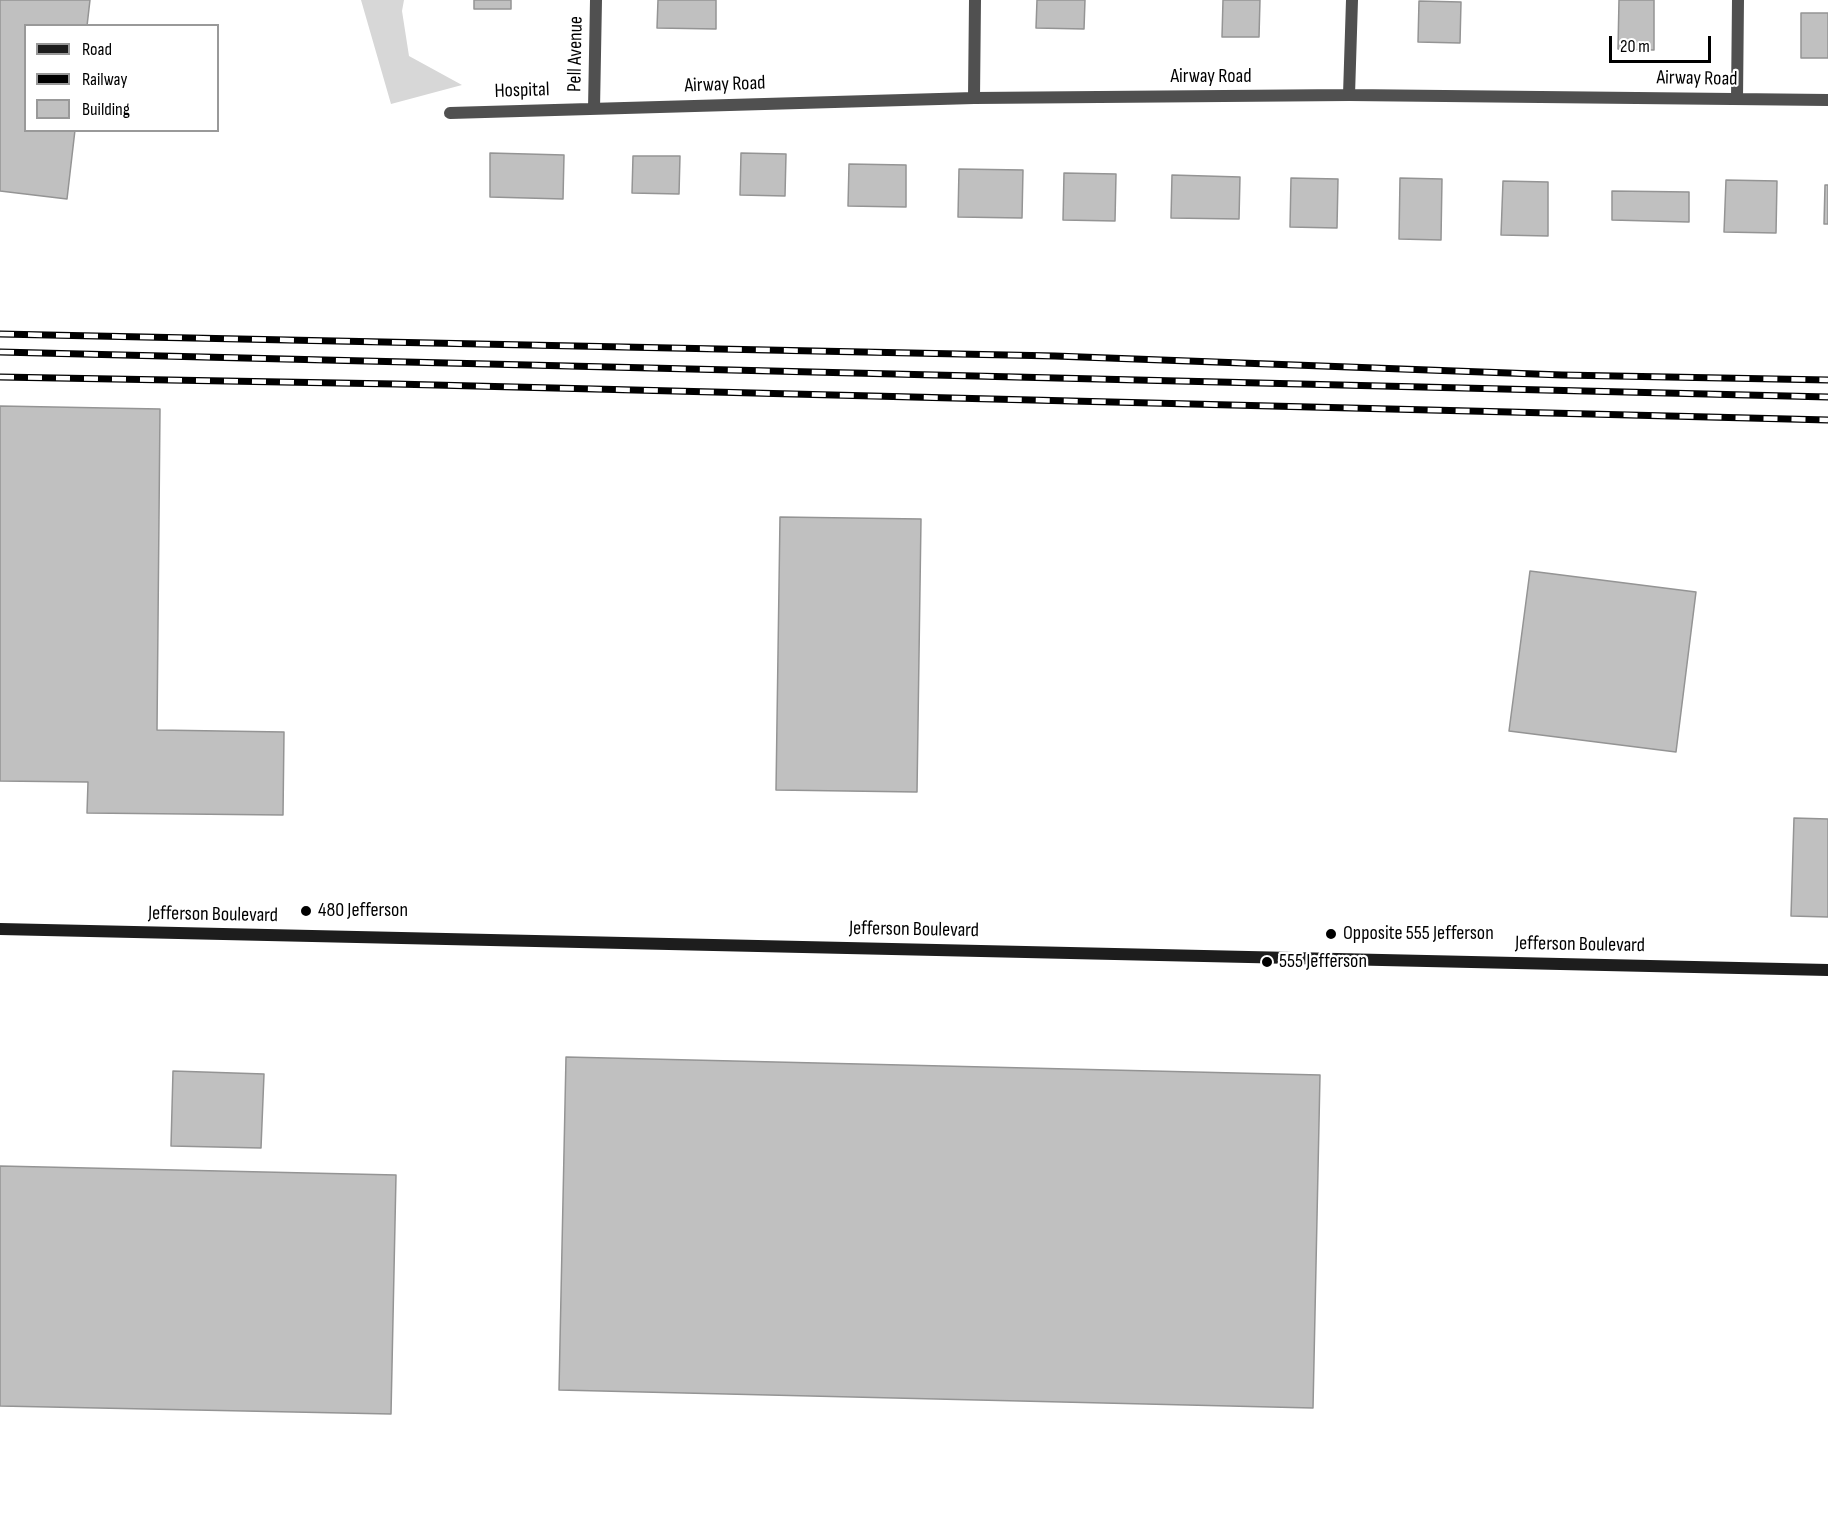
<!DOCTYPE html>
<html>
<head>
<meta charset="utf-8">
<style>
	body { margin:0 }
	#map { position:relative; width:1828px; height:1537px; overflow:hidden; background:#fff; font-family:"Sofia Sans Condensed",sans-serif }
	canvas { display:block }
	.legend { position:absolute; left:24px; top:24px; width:195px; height:108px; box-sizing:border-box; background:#fff; border:2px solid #999; margin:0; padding:8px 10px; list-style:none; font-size:18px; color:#000 }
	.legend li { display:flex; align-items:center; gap:12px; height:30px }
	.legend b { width:30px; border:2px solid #999 }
	.scale { position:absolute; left:1609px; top:36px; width:102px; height:27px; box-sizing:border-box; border:3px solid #000; border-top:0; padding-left:8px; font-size:18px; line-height:21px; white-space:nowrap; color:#000; -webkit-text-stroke:4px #fff; paint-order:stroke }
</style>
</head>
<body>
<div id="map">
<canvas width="1828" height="1537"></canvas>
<ul class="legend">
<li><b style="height:8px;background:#1d1d1d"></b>Road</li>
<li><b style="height:8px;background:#000"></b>Railway</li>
<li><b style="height:16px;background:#c0c0c0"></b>Building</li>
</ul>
<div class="scale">20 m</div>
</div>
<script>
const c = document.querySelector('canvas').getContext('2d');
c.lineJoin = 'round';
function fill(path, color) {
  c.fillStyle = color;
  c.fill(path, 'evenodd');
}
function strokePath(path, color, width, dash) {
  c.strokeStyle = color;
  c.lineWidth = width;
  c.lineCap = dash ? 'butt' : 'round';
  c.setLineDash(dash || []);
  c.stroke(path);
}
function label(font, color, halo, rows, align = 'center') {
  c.font = font + ' "Sofia Sans Condensed",sans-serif';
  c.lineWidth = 4.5;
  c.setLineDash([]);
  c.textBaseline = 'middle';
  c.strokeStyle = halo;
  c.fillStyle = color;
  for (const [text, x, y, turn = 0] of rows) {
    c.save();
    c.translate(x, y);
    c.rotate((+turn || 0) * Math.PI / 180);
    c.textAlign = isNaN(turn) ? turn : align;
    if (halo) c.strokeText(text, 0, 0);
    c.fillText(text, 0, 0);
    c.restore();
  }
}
fill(new Path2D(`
	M361 0H404L402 11 409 56 462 85 391 104Z`), '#d7d7d7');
const building = new Path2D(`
	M0 0H90L87 26H26V130H75L67 199 0 191Z
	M474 0H511V9H474Z
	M658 0H716V29L657 28Z
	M1037 0H1085L1084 29 1036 28Z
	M1223 0H1260L1259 37H1222Z
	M1619 0H1654V50L1618 49Z
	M1419 1 1461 2 1460 43 1418 42Z
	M1801 13H1828V58H1801Z
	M490 153 564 155 563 199 490 197Z
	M741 153 786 154 785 196 740 195Z
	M633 156H680L679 194 632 193Z
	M849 164 906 165V207L848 206Z
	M959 169 1023 170 1022 218 958 217Z
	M1064 173 1116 174 1115 221 1063 220Z
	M1172 175 1240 177 1239 219 1171 218Z
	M1291 178 1338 179 1337 228 1290 227Z
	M1400 178 1442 179 1441 240 1399 239Z
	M1726 180 1777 181 1776 233 1724 232Z
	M1503 181 1548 182V236L1501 235Z
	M1825 185H1828V224H1824Z
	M1612 191 1689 192V222L1612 220Z
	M0 406 160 409 157 730 284 732 283 815 87 813 88 782 0 781Z
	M780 517 921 519 917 792 776 790Z
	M1530 571 1696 592 1676 752 1509 731Z
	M1794 818 1828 819V917L1791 916Z
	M566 1057 1320 1075 1313 1408 559 1390Z
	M173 1071 264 1074 261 1148 171 1146Z
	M0 1166 396 1175 391 1414 0 1406Z`);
fill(building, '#c0c0c0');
strokePath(building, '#949494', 1.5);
strokePath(new Path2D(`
	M1349 95 1352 0
	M974 98 975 0
	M1737 99 1738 0
	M594 109 596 0
	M450 113 974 98 1349 95 1828 100`), '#505050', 12);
strokePath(new Path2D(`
	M0 929 1828 970`), '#1d1d1d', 12);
const rail = new Path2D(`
	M0 334 1055 356 1562 375 1828 380
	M0 352 1828 397
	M0 377 395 384 1828 420`);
strokePath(rail, '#000', 7);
strokePath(rail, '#fff', 4.5, [14]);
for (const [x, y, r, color] of [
	[306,911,6,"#000"],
	[1331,934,6,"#000"],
	[1267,962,6,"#000"]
]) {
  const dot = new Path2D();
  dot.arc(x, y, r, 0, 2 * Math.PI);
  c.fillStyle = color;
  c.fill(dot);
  strokePath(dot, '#fff', 2);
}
label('20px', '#000', '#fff', [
	["Pell Avenue",576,54,-89],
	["Airway Road",1211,77],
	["Airway Road",1697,79,1],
	["Airway Road",725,85,-2],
	["Hospital",522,91,-2],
	["Jefferson Boulevard",213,915,1],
	["Jefferson Boulevard",914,930,1],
	["Jefferson Boulevard",1580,945,1]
]);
label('20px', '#000', '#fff', [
	["480 Jefferson",318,911],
	["Opposite 555 Jefferson",1343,934],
	["555 Jefferson",1279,962]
], 'left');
</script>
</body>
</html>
